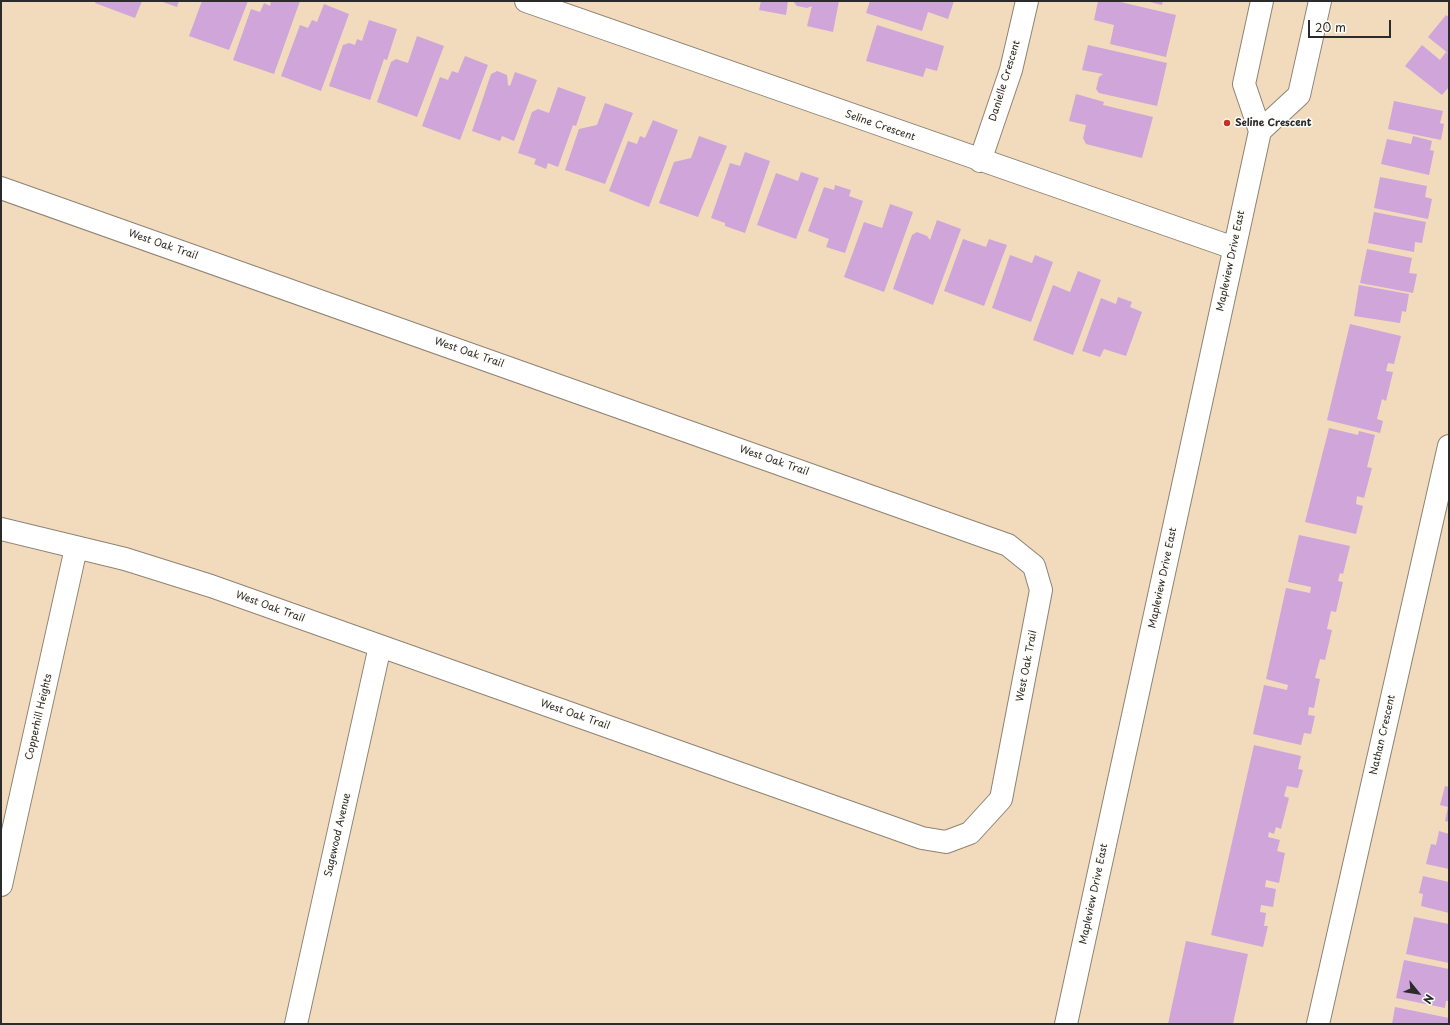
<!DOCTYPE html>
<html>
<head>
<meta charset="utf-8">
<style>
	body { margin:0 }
	#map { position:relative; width:1450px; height:1025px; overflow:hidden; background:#f2dbbc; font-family:"Playpen Sans",sans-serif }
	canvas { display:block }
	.frame { position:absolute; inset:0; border:2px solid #2b2b2b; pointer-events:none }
	.north { position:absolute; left:1398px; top:973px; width:40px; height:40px; -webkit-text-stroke:3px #fdfcf7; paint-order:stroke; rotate:120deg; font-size:11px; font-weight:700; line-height:16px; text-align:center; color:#2b2b2b }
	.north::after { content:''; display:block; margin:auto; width:14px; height:18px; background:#2b2b2b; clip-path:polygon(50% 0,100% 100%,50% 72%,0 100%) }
	.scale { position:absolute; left:1308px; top:20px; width:83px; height:18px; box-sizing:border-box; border:2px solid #2b2b2b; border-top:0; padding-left:5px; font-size:12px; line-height:14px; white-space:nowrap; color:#2b2b2b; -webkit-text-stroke:3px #fdfcf7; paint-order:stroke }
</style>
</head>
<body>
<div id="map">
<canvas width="1450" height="1025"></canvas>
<div class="frame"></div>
<div class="north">N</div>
<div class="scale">20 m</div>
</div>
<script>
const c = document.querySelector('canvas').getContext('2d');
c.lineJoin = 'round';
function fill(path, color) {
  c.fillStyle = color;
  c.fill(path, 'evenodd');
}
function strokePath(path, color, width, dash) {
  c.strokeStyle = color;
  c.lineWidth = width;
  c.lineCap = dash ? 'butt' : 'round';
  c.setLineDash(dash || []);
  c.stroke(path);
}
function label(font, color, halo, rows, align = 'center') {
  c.font = font + ' "Playpen Sans",sans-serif';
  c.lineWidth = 3;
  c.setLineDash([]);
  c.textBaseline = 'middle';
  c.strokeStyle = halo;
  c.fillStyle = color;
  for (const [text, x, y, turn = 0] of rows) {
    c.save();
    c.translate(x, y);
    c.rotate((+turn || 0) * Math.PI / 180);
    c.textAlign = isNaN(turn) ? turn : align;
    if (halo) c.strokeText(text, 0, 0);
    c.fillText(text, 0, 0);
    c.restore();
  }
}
fill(new Path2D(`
	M96 1H142L135 18 95 3Z
	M160 1H179L177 7Z
	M202 1H248L229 50 189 36Z
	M271 1H300L274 74 233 60 251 9 260 12 264 3 270 6Z
	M761 1H788L786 15 759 10Z
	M793 1H839L833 32 807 26 812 6 807 8 797 6Z
	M870 1H954L948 19 928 12 922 31 866 13Z
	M1098 1H1116L1176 15 1166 57 1110 44 1114 25 1094 20Z
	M1146 1H1163L1162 5Z
	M324 4 349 14 321 91 281 76 300 25 308 28 312 20 317 22Z
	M1446 15 1449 17V54L1428 37Z
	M369 20 397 29 387 60 384 59 370 100 329 86 343 45 349 43 355 45 357 39 362 41Z
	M877 25 944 46 937 71 926 68 923 77 866 61Z
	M417 36 444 46 417 117 377 102 391 62 396 59 408 63Z
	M1088 45 1167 63 1157 106 1099 93 1096 89 1099 77 1103 74 1082 70Z
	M1422 45 1440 60 1446 52 1449 55V87L1442 95 1405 66Z
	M465 56 488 65 460 140 422 126 440 77 448 80 452 71 458 73Z
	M497 71 507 75 508 85 510 86 515 72 537 80 514 141 502 136 500 141 472 131 491 74Z
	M558 87 586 97 576 126 573 125 558 167 548 163 546 169 534 164 536 159 518 153 532 112 538 109 549 113Z
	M1076 94 1104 102 1103 105 1153 117 1142 158 1086 144 1083 138 1086 125 1069 121Z
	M1394 101 1443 111 1440 123 1444 124 1441 140 1388 129Z
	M605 103 633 113 605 184 565 170 579 129 597 125Z
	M653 120 678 130 649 207 609 191 628 141 637 144 640 136 645 138Z
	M699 136 727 146 698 217 659 203 674 162 691 158Z
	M1413 136 1432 141 1430 150 1434 151 1429 175 1381 164 1387 139 1411 144Z
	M745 152 770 161 745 233 725 226V223L711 218 730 163 740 166Z
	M801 172 819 178 796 239 757 225 776 173 798 181Z
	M1380 177 1427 186 1425 197 1432 199 1428 219 1374 208Z
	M835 185 851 190 849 196 863 201 845 253 826 247 829 239 808 231 824 187 834 190Z
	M890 204 913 212 884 292 844 277 864 222 882 228Z
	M1374 212 1426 222 1422 243 1415 242 1414 252 1368 243Z
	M937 220 961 229 933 305 893 289 912 235 917 232 927 236 930 240Z
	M963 239 986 247 989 239 1007 245 984 306 944 291Z
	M1367 249 1412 258 1409 273 1417 274 1413 293 1360 283Z
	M1010 255 1032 263 1035 255 1053 262 1031 322 992 308Z
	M1078 271 1101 280 1073 355 1033 340 1053 285 1070 292Z
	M1359 285 1409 294 1406 312 1402 311 1400 323 1354 316Z
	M1118 297 1132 302 1130 307 1142 312 1126 356 1104 349 1100 357 1082 351 1101 298 1116 304Z
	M1350 324 1401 336 1394 364 1388 363 1386 371 1393 372 1386 401 1382 399 1377 419 1383 421 1380 433 1327 420Z
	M1329 428 1358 435 1359 431 1375 435 1367 467 1372 468 1364 498 1357 496 1356 504 1363 506 1356 534 1305 522Z
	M1299 535 1350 546 1343 574 1340 573 1338 581 1343 582 1336 612 1331 611 1327 629 1332 630 1325 660 1320 659 1315 678 1320 679 1314 708 1309 707 1308 715 1315 716 1311 734 1304 733 1301 745 1253 734 1264 685 1287 690 1288 685 1266 679 1286 588 1310 593 1311 587 1288 582Z
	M1254 745 1301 756 1298 769 1303 770 1298 788 1287 786 1284 796 1289 798 1281 829 1276 827 1274 834 1269 832 1268 837 1280 840 1277 851 1285 853 1279 883 1266 880 1265 887 1276 889 1273 907 1261 905 1260 912 1266 913 1264 926H1268L1263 947 1211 935Z
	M1445 786 1449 787V822L1445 821 1448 807 1440 805Z
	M1439 831 1449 834V869L1426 864 1431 844 1436 845Z
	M1423 876 1449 882V913L1421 906 1423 894 1419 893Z
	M1414 917 1449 924V963L1406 954Z
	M1186 941 1248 954 1233 1024H1168Z
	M1404 960 1449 969V1001H1446L1445 1008 1396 998Z
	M1395 1007 1449 1018V1024H1392Z`), '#cfa5da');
const minor = new Path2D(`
	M526 1 1234 248
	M980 161 1011 70 1027 1
	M1 188 1008 545 1034 566 1041 590 1001 799 970 833 946 842 922 838 211 586 125 559 1 529
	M1 885 76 548
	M296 1024 380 646
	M1318 1024 1449 446`);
const major = new Path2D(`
	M1260 131 1299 95 1320 1
	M1066 1024 1260 131 1244 84 1262 1`);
strokePath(minor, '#8e8374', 24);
strokePath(major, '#8e8374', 24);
strokePath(minor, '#fff', 22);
strokePath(major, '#fff', 22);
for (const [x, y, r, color] of [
	[1227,123,4,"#c8321e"]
]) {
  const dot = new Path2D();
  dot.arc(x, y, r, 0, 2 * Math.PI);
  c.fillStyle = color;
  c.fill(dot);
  strokePath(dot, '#fdfcf7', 1.5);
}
label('10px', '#2b2b2b', '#fdfcf7', [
	["Danielle Crescent",1005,81,-73],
	["Seline Crescent",880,126,19],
	["West Oak Trail",163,245,19],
	["Mapleview Drive East",1231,261,-78],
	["West Oak Trail",469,353,19],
	["West Oak Trail",774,461,19],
	["Mapleview Drive East",1163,578,-78],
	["West Oak Trail",270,607,20],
	["West Oak Trail",1027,666,-79],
	["West Oak Trail",575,715,19],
	["Copperhill Heights",39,717,-77],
	["Nathan Crescent",1383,735,-77],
	["Sagewood Avenue",338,835,-77],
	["Mapleview Drive East",1094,894,-78]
]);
label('bold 10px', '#2b2b2b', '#fdfcf7', [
	["Seline Crescent",1235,123]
], 'left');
</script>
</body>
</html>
